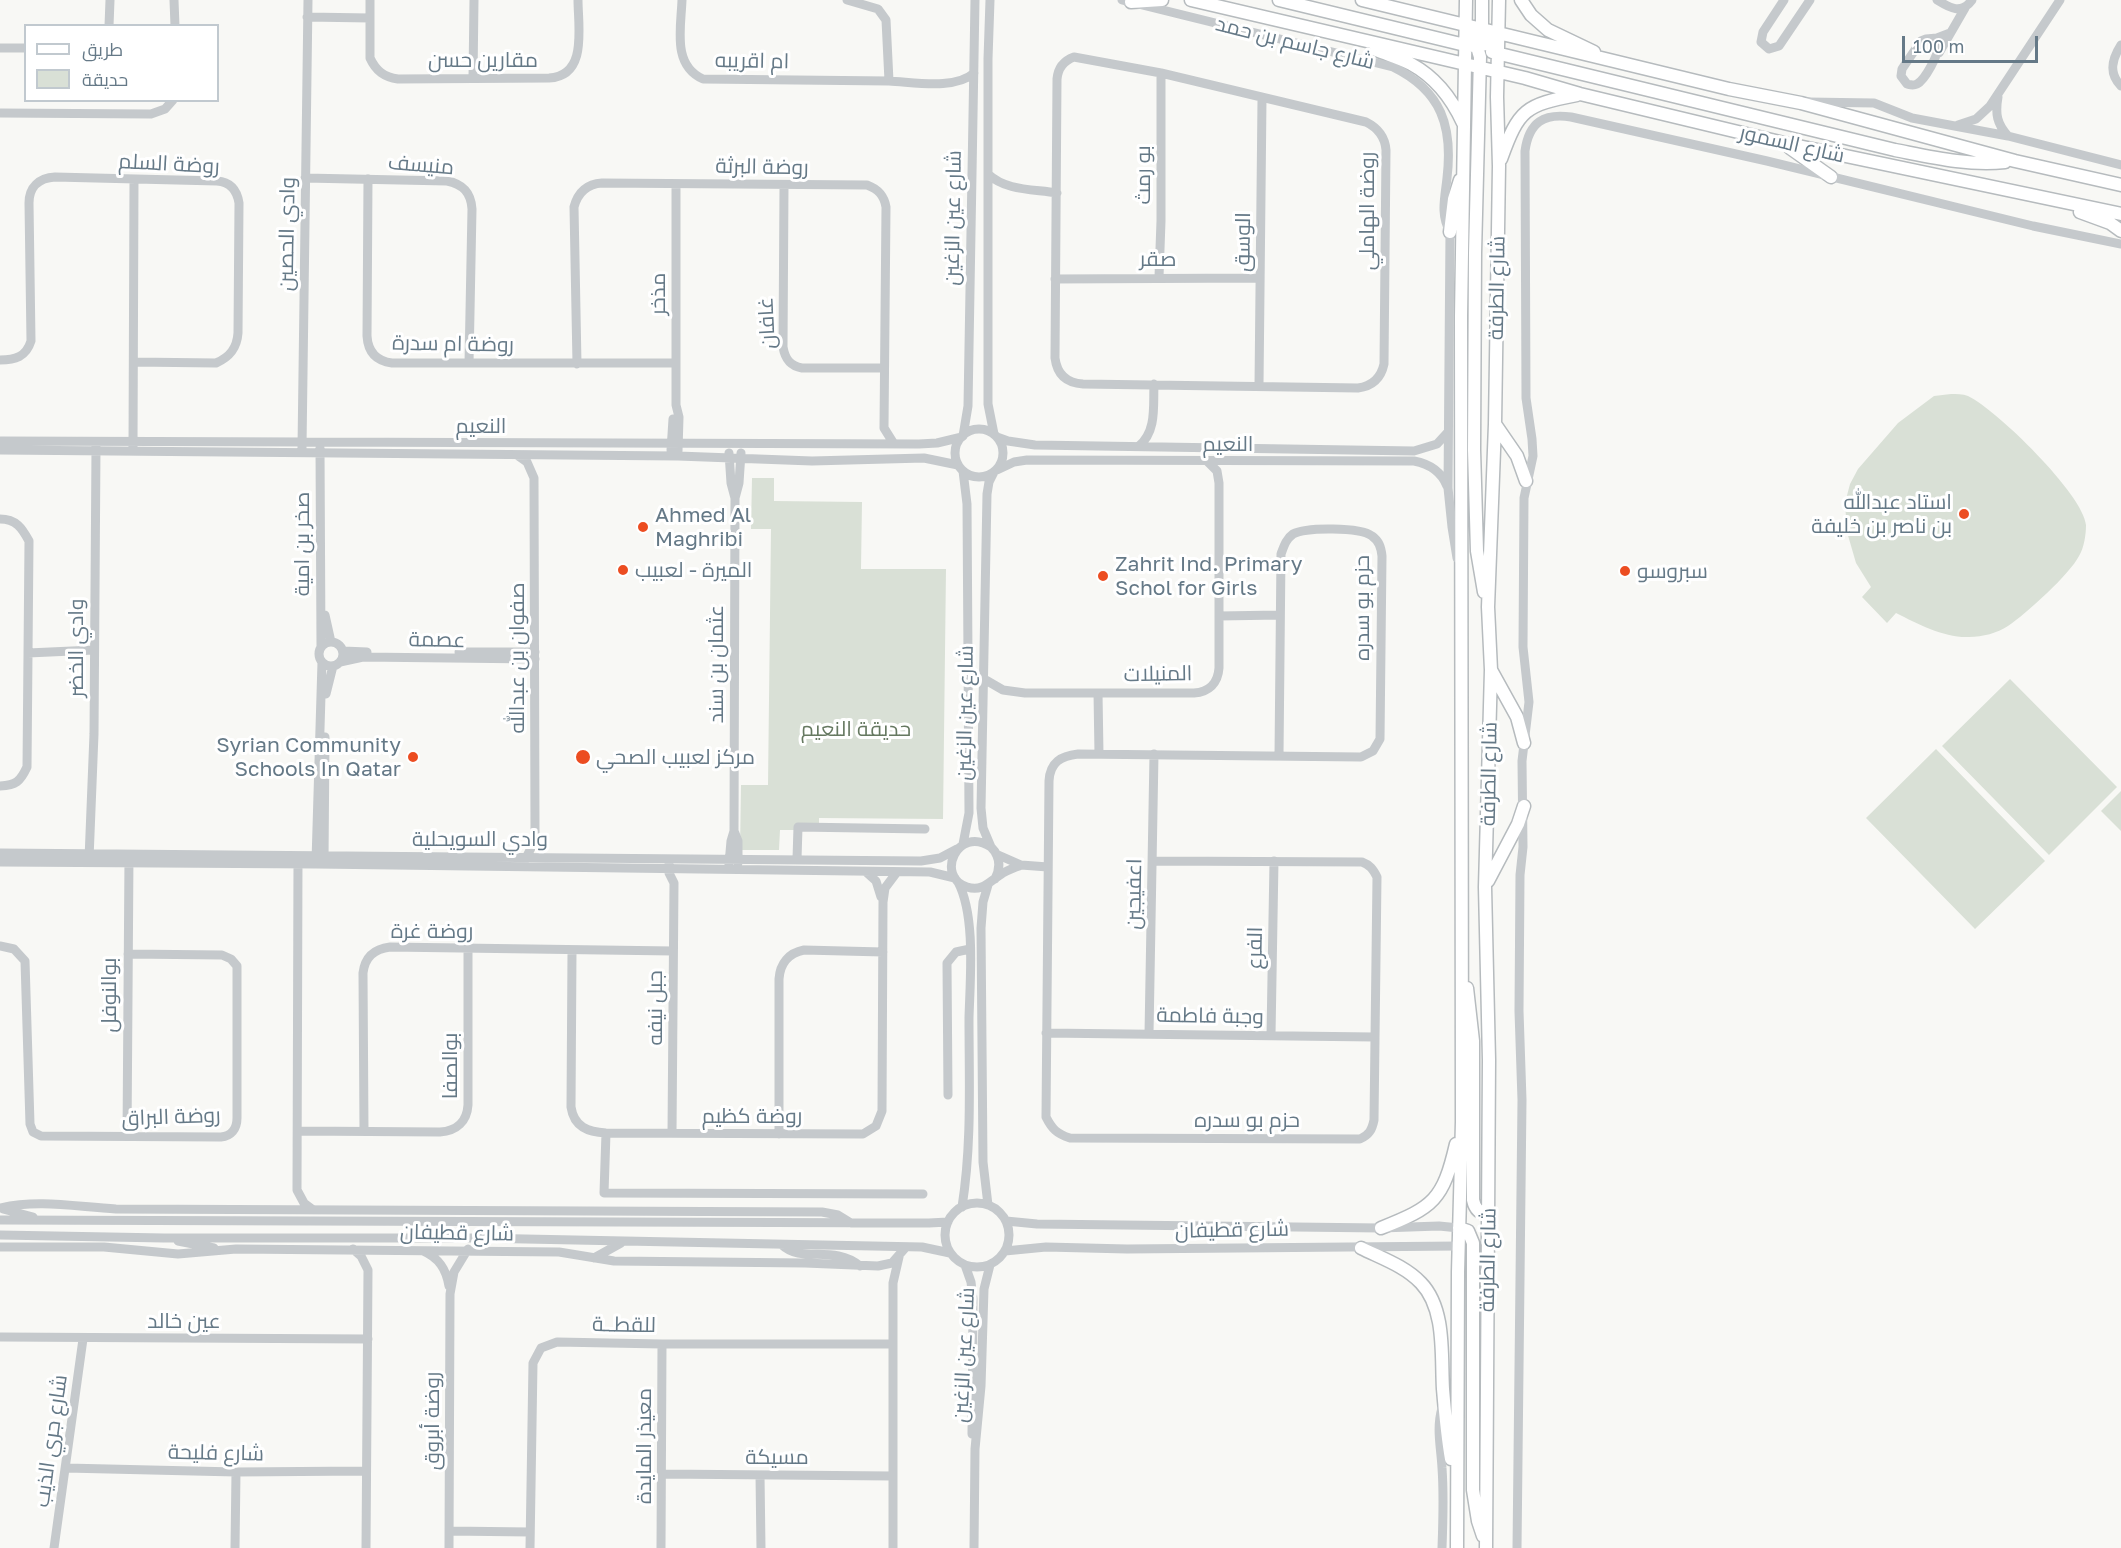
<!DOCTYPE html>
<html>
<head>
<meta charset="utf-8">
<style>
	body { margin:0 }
	#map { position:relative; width:2121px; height:1548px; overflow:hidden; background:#f8f8f5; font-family:"Golos Text",Cairo,sans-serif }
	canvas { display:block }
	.legend { position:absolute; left:24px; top:24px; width:195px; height:78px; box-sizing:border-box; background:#fff; border:2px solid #c1c9cf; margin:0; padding:8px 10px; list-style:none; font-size:18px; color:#657987 }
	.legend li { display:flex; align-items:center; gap:12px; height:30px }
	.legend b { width:30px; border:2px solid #c1c9cf }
	.scale { position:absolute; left:1902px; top:36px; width:136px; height:27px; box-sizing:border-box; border:3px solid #657987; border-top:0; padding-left:8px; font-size:18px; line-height:21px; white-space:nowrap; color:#657987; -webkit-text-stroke:4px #fff; paint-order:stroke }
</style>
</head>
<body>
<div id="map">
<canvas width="2121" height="1548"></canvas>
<ul class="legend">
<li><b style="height:8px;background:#fff"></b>طريق</li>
<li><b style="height:16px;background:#d9e0d6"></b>حديقة</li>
</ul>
<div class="scale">100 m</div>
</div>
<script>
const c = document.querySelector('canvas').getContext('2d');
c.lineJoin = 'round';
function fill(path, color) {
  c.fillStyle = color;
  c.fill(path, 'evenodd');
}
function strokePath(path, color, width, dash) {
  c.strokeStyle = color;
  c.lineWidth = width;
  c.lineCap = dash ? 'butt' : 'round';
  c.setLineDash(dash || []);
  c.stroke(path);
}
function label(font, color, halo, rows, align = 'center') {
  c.font = font + ' "Golos Text",Cairo,sans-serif';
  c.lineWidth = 6;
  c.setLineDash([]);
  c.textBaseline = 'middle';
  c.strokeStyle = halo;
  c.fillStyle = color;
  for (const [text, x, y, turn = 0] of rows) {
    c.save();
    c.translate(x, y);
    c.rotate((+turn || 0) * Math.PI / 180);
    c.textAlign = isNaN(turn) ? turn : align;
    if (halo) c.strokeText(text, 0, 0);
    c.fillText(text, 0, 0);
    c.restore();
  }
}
fill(new Path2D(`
	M1951 394C1956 394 1963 394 1968 396 1996 409 2084 495 2086 525 2086 535 2084 548 2079 556 2070 574 2026 614 2008 626 1997 633 1983 637 1969 637 1944 638 1918 624 1896 613L1887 623 1862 597 1871 587 1856 563 1847 532 1845 503 1850 484 1858 469 1898 423 1934 396Z
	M752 478H774V501L862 502 861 569H946L943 819 819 818V830H780L779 850H740L741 785H768L771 529H751Z
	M2010 679 2117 787 2049 855 1942 746Z
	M1936 749 2045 861 1975 929 1866 818Z
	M2121 791V831L2101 811Z`), '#d9e0d6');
const major = new Path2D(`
	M1191 0 1525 78 1580 94 1784 143 2121 214
	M1279 0 1469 46 1487 44 1499 34
	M1362 0 1729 89 1801 103 2015 161 2121 185
	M1521 0 1531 15 1548 30 1594 52
	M1131 2 1162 0
	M1466 26 1474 37 1480 57 1475 253 1474 450 1477 551 1484 592
	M1482 38V0
	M1376 50C1388 55 1400 58 1411 64 1435 77 1452 99 1463 123
	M1492 52 1895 150C1931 157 1968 166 2005 162
	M1790 148 1831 177
	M1501 159C1519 109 1525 105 1577 95
	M2080 212 2110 223 2121 231
	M1450 232 1454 199 1460 180
	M1495 424 1517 456 1526 481
	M1491 670 1517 717 1524 743
	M1488 881 1518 824 1524 806
	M1467 988 1473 1041V1200C1475 1209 1480 1215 1489 1213
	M1381 1228C1434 1207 1443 1200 1456 1144
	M1459 1228 1468 1231 1473 1243V1490L1478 1521 1483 1536
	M1361 1248C1381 1258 1405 1266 1421 1283 1446 1309 1441 1356 1443 1389 1445 1413 1447 1436 1451 1459
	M1457 1548 1458 1272 1462 1122 1461 316 1466 0
	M1486 1548 1489 1060 1485 887 1491 670 1488 607 1495 424 1499 166 1497 97 1499 0`);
strokePath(major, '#b6bbbe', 15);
strokePath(new Path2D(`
	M174 0 175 26
	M370 0V58C376 71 384 77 398 79L549 78C588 76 578 27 578 0
	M682 0C681 28 672 65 703 79L889 81 886 20 878 9 847 0
	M990 0 988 59V404L994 434
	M1122 0 1393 67C1442 91 1453 127 1447 178 1445 198 1440 214 1450 232L1448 488 1452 527 1457 558
	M1784 0 1763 32 1761 42 1769 49 1779 46 1810 0
	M1937 0C1950 8 1961 15 1972 0
	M307 17 370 18
	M109 26 110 0
	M1933 39 1938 46C1939 54 1925 80 1917 84 1913 86 1911 85 1907 84L1901 76 1902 69 1921 41 1926 39 1937 38 1950 33
	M2121 45C2112 59 2108 73 2121 86
	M0 48H26
	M1939 53 1965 8
	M1074 57 1161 73 1366 122C1378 128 1385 137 1386 150L1384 364C1381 378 1373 386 1358 388L1083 384C1066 383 1057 374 1055 358L1057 79C1058 68 1063 61 1074 57Z
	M473 78 474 0
	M889 81C914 82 955 90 974 73
	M1998 97C1995 114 1997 124 2008 136
	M1808 102 1874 103 1912 118 2008 136 2121 165
	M0 113 151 114 165 109 173 100
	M1958 125 1976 119 1990 106 2060 0
	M988 174C1006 191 1033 189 1057 193
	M305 178 447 181C463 184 471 193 472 209L469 363
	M368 179 367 336C368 352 376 361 392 363H676
	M676 184V405L679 417 678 451
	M784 186 783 347C785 359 790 366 802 368H884
	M1159 277 1161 221V73
	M1055 279 1260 278
	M0 360C15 360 26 357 31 341L29 203C29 187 39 178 55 177L217 181C230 182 237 190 239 203L238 333C237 348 230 357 216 363L134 362
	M577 364 574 207C578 192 587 184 602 183L867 185C878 189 884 195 886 207L884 428 894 444
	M1259 385 1262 99
	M955 453a24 24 0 1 1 48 0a24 24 0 1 1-48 0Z
	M963 436 968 406 975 0
	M997 437 1008 441 1035 445 1414 451 1437 444 1448 432
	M0 441 919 444 937 443 962 437
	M1139 446C1157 431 1153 406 1154 384
	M133 447 134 179
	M302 448 308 0
	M320 448 321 646
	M0 450 678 456 812 461 924 458 958 465
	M671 450 673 419
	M729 453 731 483 735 498
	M517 455 527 462 534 478 535 833 533 844 525 860
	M997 470 1014 462 1027 460 1414 461C1430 464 1441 471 1447 486
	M0 519C16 519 22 528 29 541L27 767C20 782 16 785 0 786
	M325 615 331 642
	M1219 616 1280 615
	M319 654a12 12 0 1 1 24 0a12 12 0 1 1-24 0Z
	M343 651 367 652
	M459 652H535
	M28 653 94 650
	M340 662 363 657 535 659
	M984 679 1003 690 1025 693H1194C1209 692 1218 683 1219 668V483L1217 471 1208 462
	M1098 693 1099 754
	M326 694 333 666
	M734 831 738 841V863
	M963 844 969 813 967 504 963 471
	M991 847 983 828 981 808 987 494 989 482 994 472
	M0 853 921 861 940 858 957 849
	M996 854 1021 865 1048 867
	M298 858 297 1190 304 1203 312 1209
	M89 859 94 734 96 447
	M797 859 798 827 925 829
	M316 861 322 662
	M1153 861 1362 862C1370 865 1373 869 1377 877L1374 1120C1372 1130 1369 1135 1360 1139L1070 1138C1057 1134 1052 1129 1046 1117L1049 781C1050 762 1061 756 1078 754L1361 757 1373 751 1380 739 1382 556C1381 547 1379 541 1372 536 1360 527 1306 527 1293 534 1286 539 1284 546 1281 554L1279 755
	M0 862 316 864 930 872 955 878
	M324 862 325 737
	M669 864V873L674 883 672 1133
	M729 864 731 841 734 831 735 498 739 483 741 453
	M866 872 876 881 881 897
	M995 879C1001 867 1000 856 991 847 957 825 935 877 967 887 982 892 989 882 1000 875 1007 870 1014 868 1021 865
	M958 882C976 916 970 980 969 1018 969 1081 972 1144 962 1207
	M988 885 983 902 981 928 983 1162 988 1205
	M0 946 14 949 25 961 30 1124 33 1132 41 1136 221 1137C231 1136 237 1129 237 1118V966L231 959 222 955 128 954
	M572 951 571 1107C574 1127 588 1132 606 1133L863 1134 876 1126 882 1111 883 902 885 888 897 872
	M1046 1033 1374 1037
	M1149 1034 1154 754
	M1271 1035 1274 861
	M948 1095 947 963 956 952 970 949
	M298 1131 440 1132C457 1131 467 1121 468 1105V949
	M364 1131 363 973C365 957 374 949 390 947L673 951
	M606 1133 604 1193 923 1194
	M779 1134V979C780 963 789 953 804 950L883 952
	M127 1136 129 856
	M945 1235a32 32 0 1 1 64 0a32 32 0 1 1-64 0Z
	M0 1208C39 1199 77 1207 116 1209L822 1212 838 1215 851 1223
	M3 1209 33 1217
	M0 1220 929 1223 948 1222
	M1006 1221 1037 1224 1381 1228 1439 1226 1459 1228
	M0 1235 164 1238H476L922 1247 950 1253
	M178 1241 214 1248
	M782 1245C802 1264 833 1244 860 1266
	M0 1247H104L178 1254 236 1249 559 1252 614 1261 805 1263 878 1266 892 1263 906 1247
	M353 1249 361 1256 368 1270 366 1548
	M423 1251C439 1258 446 1269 449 1286
	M1005 1251 1046 1247 1127 1249 1459 1246
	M594 1258 621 1243
	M965 1265 971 1282 973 1299 972 1434
	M0 1337 368 1339
	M893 1344V1283L899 1257
	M66 1468 236 1472 365 1471
	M661 1474 892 1476
	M760 1475 761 1548
	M449 1531 530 1532
	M54 1548 83 1339
	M235 1548 236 1472
	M449 1548 450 1294 454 1272 468 1249
	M530 1548 533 1363 541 1348 557 1342 662 1344H893V1548
	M661 1548 662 1344
	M974 1548 975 1449 981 1386 984 1289 990 1265
	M1442 1548C1443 1521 1444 1495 1442 1468 1441 1447 1436 1429 1442 1408
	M1517 1548 1522 1100 1519 1011 1520 875 1523 847 1522 761 1529 702 1523 647 1524 498 1533 456 1532 439 1526 398 1525 151C1529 122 1544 113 1571 117L1767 161 2033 226 2121 244`), '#c5c9cc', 9);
strokePath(major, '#fff', 12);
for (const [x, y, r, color] of [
	[1964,514,6,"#ec4d21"],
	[643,527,6,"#ec4d21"],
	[623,570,6,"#ec4d21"],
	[1625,571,6,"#ec4d21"],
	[1103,576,6,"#ec4d21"],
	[413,757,6,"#ec4d21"],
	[583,757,8,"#ec4d21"]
]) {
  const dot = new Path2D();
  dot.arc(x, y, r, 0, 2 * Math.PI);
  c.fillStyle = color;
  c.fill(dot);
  strokePath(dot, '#fff', 2);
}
label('21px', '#657987', '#fff', [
	["شارع جاسم بن حمد",1295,43,14],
	["مقارين حسن",483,60],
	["ام اقريبه",752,61,1],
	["شارع السمور",1792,144,13],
	["روضة السلم",169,164,3],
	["منيسف",421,165,5],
	["روضة البرثة",762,167,1],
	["بو رمث",1143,175,-90],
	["روضة الهاملي",1367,211,-90],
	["شارع عين الزغين",953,218,-89],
	["وادي الحصين",287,234,-89],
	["الوسق",1243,242,-89],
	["صقر",1158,259],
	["شارع الطرفة",1497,288,-89],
	["مذخر",658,294,-90],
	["غافان",767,323,-93],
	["روضة ام سدرة",453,344,1],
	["النعيم",481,426],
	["النعيم",1228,444],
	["صخر بن امية",302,544,-90],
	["حزم بو سدره",1362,608,-90],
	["عصمة",437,640,1],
	["وادي الخضر",76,648,-90],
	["صفوان بن عبدالله",517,658,-90],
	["عثمان بن سند",716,664,-90],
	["المنيلات",1158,674,-1],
	["شارع عين الزغين",965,713,-89],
	["شارع الطرفة",1489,774,-89],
	["وادي السويحلية",480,839],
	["اعفيجين",1134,894,-89],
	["روضة غرة",432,931],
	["الفرع",1255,948,-89],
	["بوالنوفل",109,995,-90],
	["جبل نيفه",655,1008,-90],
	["وجبة فاطمة",1210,1016,1],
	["بوالصفا",450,1066,-90],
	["روضة كظيم",752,1116],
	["روضة البراق",171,1117,-2],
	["حزم بو سدره",1247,1120],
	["شارع قطيفان",1232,1230,-1],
	["شارع قطيفان",457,1233,1],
	["شارع الطرفة",1488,1260,-89],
	["عين خالد",184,1321],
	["للقطــة",624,1325,1],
	["شارع عين الزغين",964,1355,-87],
	["روضة أبروق",432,1421,-90],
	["شارع جري الذيب",51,1441,-82],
	["معيذر المايدة",644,1446,-90],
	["شارع فليحة",216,1453,1],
	["مسيكة",777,1457]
]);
label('21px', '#657987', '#fff', [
	["استاد عبدالله",1952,502,"right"],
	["بن ناصر بن خليفة",1952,526,"right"],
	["Ahmed Al",655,515],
	["Maghribi",655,539],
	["Zahrit Ind. Primary",1115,564],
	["Schol for Girls",1115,588],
	["الميرة - لعبيب",635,570],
	["سبروسو",1637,571],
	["Syrian Community",401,745,"right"],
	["Schools In Qatar",401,769,"right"],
	["مركز لعبيب الصحي",596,757]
], 'left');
label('21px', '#667961', '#fff', [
	["حديقة النعيم",856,729]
]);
</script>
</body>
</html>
